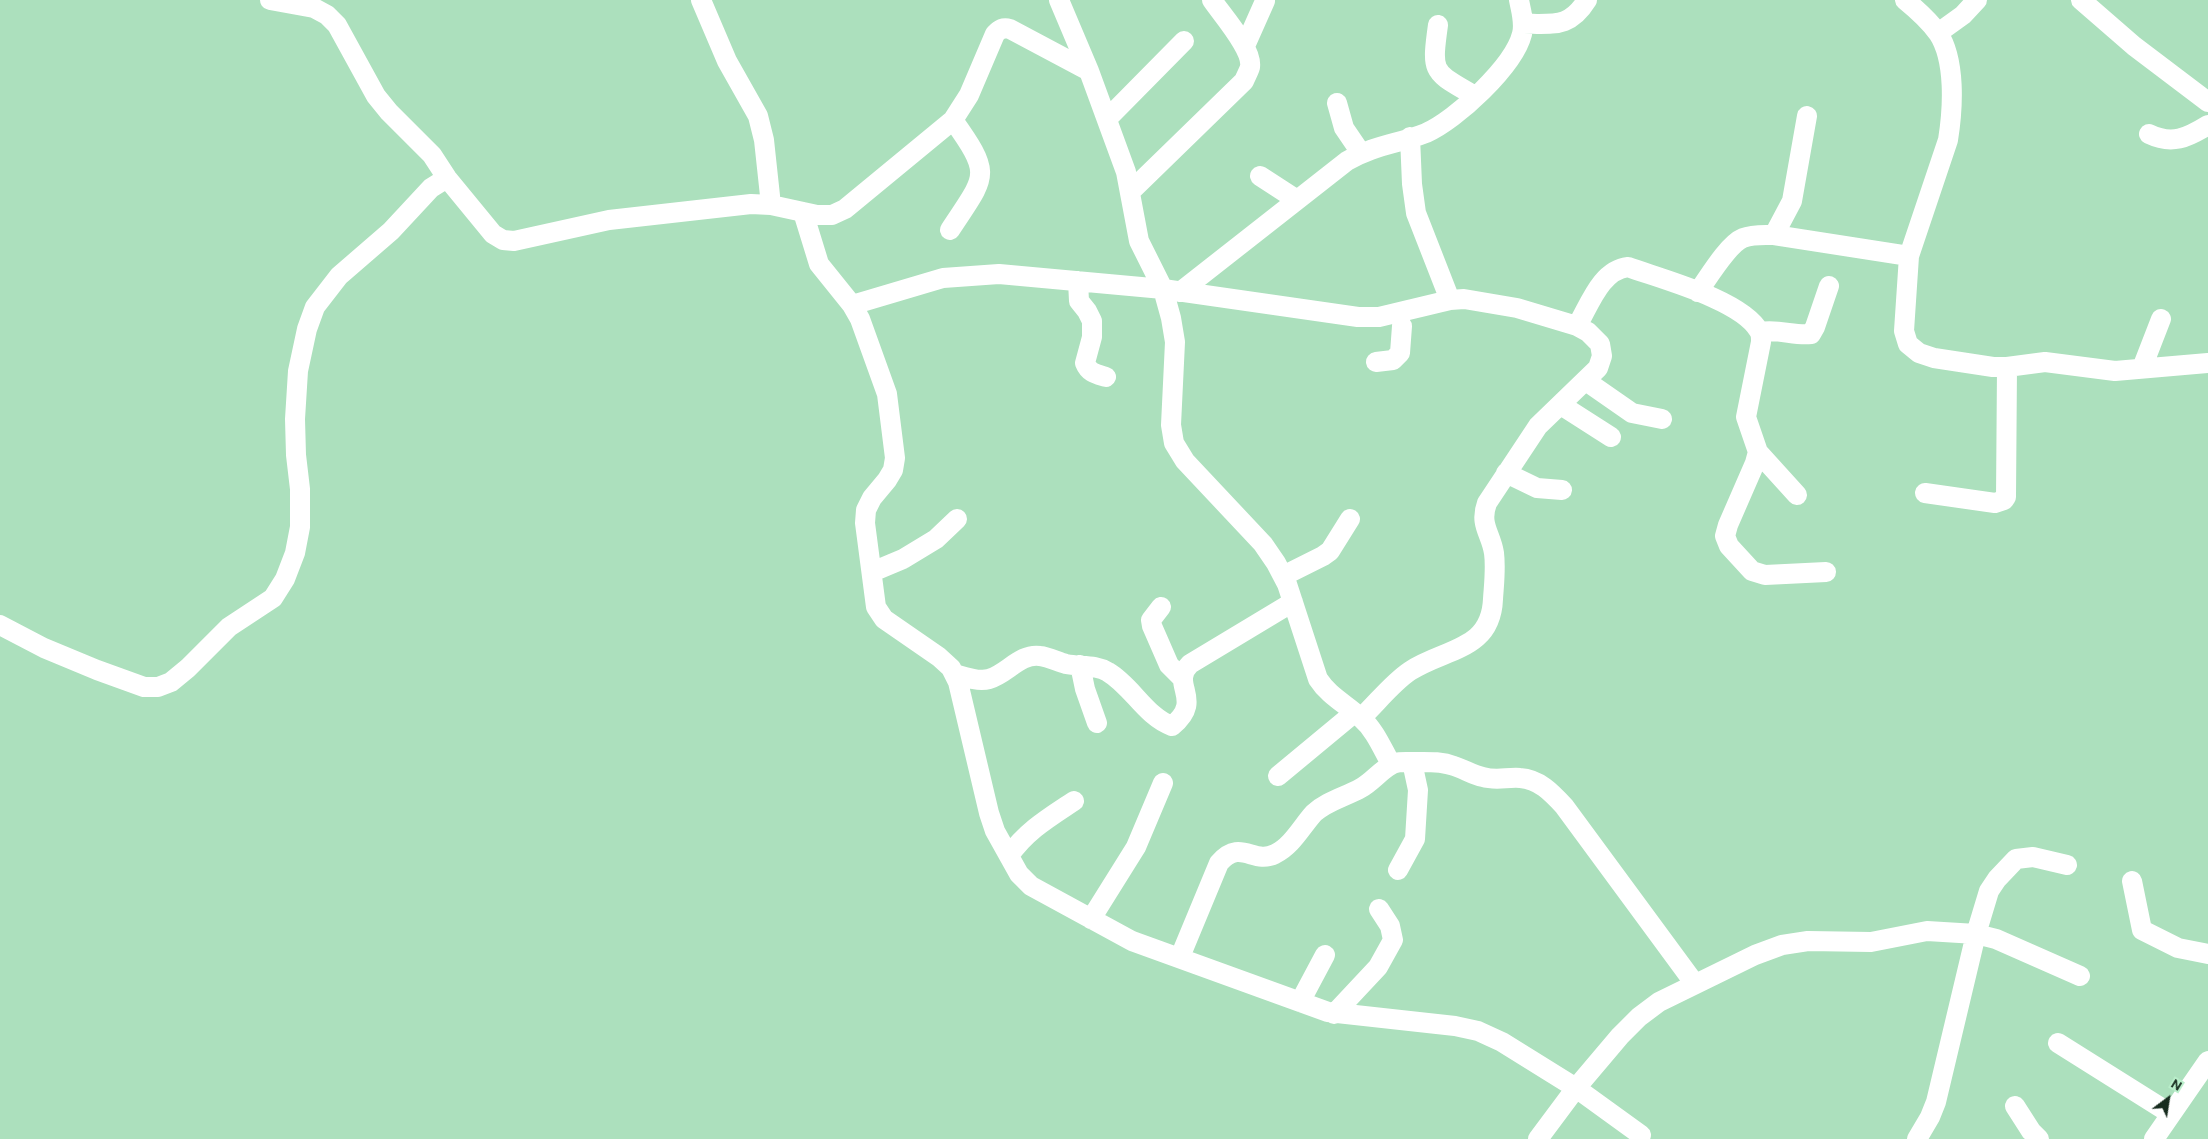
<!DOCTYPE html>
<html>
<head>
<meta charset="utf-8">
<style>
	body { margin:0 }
	#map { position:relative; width:2208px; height:1139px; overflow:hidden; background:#ace0bd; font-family:Overpass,sans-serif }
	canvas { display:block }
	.north { position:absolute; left:2143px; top:1074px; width:50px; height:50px; -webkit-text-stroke:4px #b9eeca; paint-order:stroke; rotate:31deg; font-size:14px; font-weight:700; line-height:20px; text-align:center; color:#172b1e }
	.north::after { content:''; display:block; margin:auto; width:18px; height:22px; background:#172b1e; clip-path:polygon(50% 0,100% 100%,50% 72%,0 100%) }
</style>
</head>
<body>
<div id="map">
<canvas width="2208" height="1139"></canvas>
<div class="north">N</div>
</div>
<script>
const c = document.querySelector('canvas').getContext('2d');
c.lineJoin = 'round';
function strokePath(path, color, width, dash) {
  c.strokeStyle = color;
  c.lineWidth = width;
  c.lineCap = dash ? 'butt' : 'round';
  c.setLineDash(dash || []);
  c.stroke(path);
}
strokePath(new Path2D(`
	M270 0 314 8 327 15 337 25 376 96 389 112 432 155 447 178 493 234 503 240 514 241 609 220 751 204 771 205 817 215H832L845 209 953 120 969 95 995 34C1000 29 1003 27 1010 29L1089 71
	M701 0 727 61 758 116 764 140 771 205
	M1059 0 1089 71 1126 172 1139 241 1163 289 1171 318 1175 342 1171 425 1174 443 1185 461 1263 544 1276 563 1287 584 1318 679C1329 696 1346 704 1361 718 1375 730 1382 748 1391 764
	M1905 0C1916 9 1930 22 1938 33 1956 60 1953 109 1948 140L1909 256 1904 331 1908 344 1919 353 1934 358 1993 367H2007L2045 362 2115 371 2208 363
	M2081 0 2134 46 2208 102
	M1523 24C1553 23 1569 29 1587 0
	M1438 25C1431 75 1433 71 1475 96
	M1938 33 1963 15 1977 0
	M1245 46 1265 1
	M1337 103 1344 128 1361 153
	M1107 119 1184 41
	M2149 134C2172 145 2187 138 2208 125
	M1410 137 1412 184 1416 213 1450 300
	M1260 176 1297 200
	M1131 191 1244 81C1246 76 1249 71 1250 67 1253 49 1222 15 1212 0
	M803 212 819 264 852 305 860 319 887 394 895 458 893 470 887 480 872 498 866 510 865 523 876 607 884 619 939 657 951 668 958 682 989 813 995 831 1019 874 1031 886 1132 941 1328 1012 1455 1026 1478 1031 1502 1042 1576 1088 1641 1135
	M950 230C986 175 993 176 953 120
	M1774 235 1792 201 1807 116
	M1078 281 1079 301 1087 311 1092 321V337L1085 363C1089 373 1096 374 1106 377
	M1180 292 1347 161C1374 145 1398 144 1426 133 1456 120 1514 66 1522 34 1525 23 1521 11 1519 0
	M1698 292C1708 278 1728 244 1743 238 1753 234 1764 235 1774 235L1909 256
	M852 305 943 278 999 274 1163 289 1358 317H1379L1450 300 1464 299 1517 308 1577 326 1588 332 1600 344 1602 356 1598 368 1538 426 1487 503C1479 525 1491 533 1494 553 1496 568 1494 584 1493 599 1491 651 1445 648 1410 671 1392 683 1377 703 1361 718
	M1577 326C1590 304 1601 270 1628 267 1661 279 1742 300 1759 331 1761 334 1761 339 1761 342L1746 417 1758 452 1755 463 1728 525 1725 536 1729 546 1752 571 1765 575 1826 572
	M1760 332C1780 329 1794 336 1811 334L1815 327 1829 286
	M1376 362 1393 360 1400 353 1402 326
	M2142 368 2161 319
	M1586 381 1632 413 1662 419
	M1561 405 1611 437
	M1758 452 1797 495
	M1506 473 1537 488 1562 490
	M1925 493 1995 503 2004 500 2006 497 2007 367
	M872 572 903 559 936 539 957 519
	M1283 576 1323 556 1330 551 1350 519
	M1161 607 1151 620 1152 626 1169 665 1182 678
	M0 625 44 648 97 670 144 687H158L171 682 188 668 229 627 273 598 285 579 295 553 300 527V489L296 455 295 419 298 371 307 329 315 307 339 276 391 231 431 188 447 178
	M1080 665 1085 689 1097 723
	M955 674C965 677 978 682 989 679 1007 674 1020 653 1040 656 1049 657 1058 662 1066 664 1080 667 1095 664 1108 672 1132 686 1145 716 1172 726 1205 699 1169 685 1190 664L1293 602
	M1278 776 1354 713
	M1009 856C1026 831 1050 817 1074 801
	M1398 870 1415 839 1418 790 1412 762
	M2132 881 2142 930 2178 948 2208 954
	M1091 919 1136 847 1163 783
	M1180 957 1219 863C1241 838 1253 865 1275 854 1292 846 1302 826 1314 813 1327 801 1345 797 1361 788 1372 782 1380 771 1391 765 1397 761 1406 762 1413 762 1427 762 1441 761 1454 766 1464 769 1473 775 1483 777 1496 781 1507 777 1520 778 1539 779 1552 793 1564 806L1695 984
	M1300 1002 1325 955
	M1334 1014 1378 967 1393 940 1390 926 1379 909
	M2058 1043 2171 1114
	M2015 1106 2031 1131 2039 1139
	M1538 1139 1576 1088 1620 1036 1639 1017 1659 1002 1755 955 1782 945 1808 941 1871 942 1927 931 1976 934 1996 939 2080 976
	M1917 1139 1930 1117 1936 1102 1976 934 1989 891 1997 879 2016 859 2033 857 2067 865
	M2154 1139 2208 1061`), '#fff', 20);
</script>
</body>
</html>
